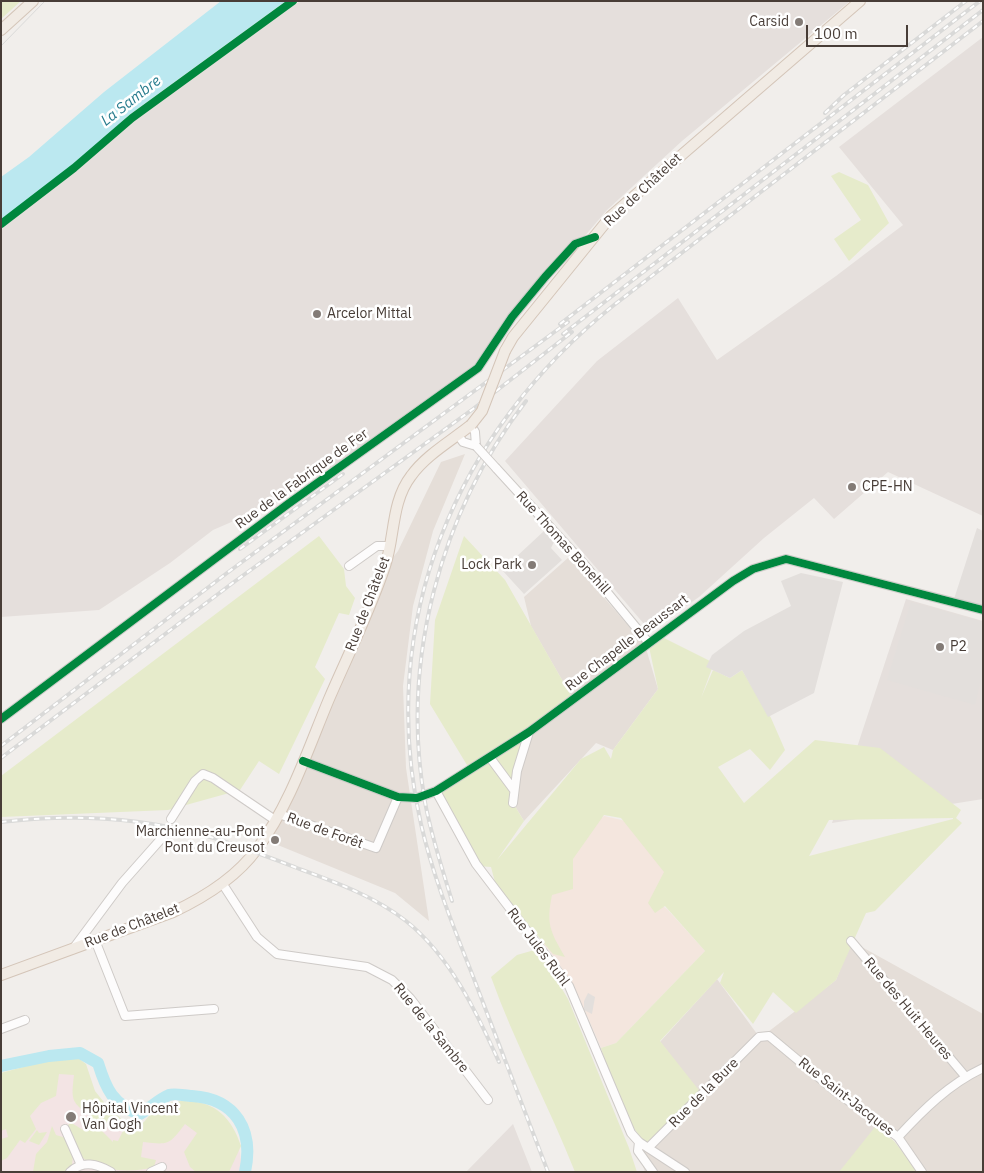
<!DOCTYPE html>
<html>
<head>
<meta charset="utf-8">
<style>
	body { margin:0 }
	#map { position:relative; width:984px; height:1173px; overflow:hidden; background:#f1eeeb; font-family:"IBM Plex Sans",sans-serif }
	canvas { display:block }
	.frame { position:absolute; inset:0; border:2px solid #483d37; pointer-events:none }
	.scale { position:absolute; left:806px; top:25px; width:102px; height:22px; box-sizing:border-box; border:2px solid #483d37; border-top:0; padding-left:6px; font-size:15px; line-height:18px; white-space:nowrap; color:#483d37; -webkit-text-stroke:4px #fff; paint-order:stroke }
</style>
</head>
<body>
<div id="map">
<canvas width="984" height="1173"></canvas>
<div class="frame"></div>
<div class="scale">100 m</div>
</div>
<script>
const c = document.querySelector('canvas').getContext('2d');
c.lineJoin = 'round';
function fill(path, color) {
  c.fillStyle = color;
  c.fill(path, 'evenodd');
}
function strokePath(path, color, width, dash) {
  c.strokeStyle = color;
  c.lineWidth = width;
  c.lineCap = dash ? 'butt' : 'round';
  c.setLineDash(dash || []);
  c.stroke(path);
}
function label(font, color, halo, rows, align = 'center') {
  c.font = font + ' "IBM Plex Sans",sans-serif';
  c.lineWidth = 5;
  c.setLineDash([]);
  c.textBaseline = 'middle';
  c.strokeStyle = halo;
  c.fillStyle = color;
  for (const [text, x, y, turn = 0] of rows) {
    c.save();
    c.translate(x, y);
    c.rotate((+turn || 0) * Math.PI / 180);
    c.textAlign = isNaN(turn) ? turn : align;
    if (halo) c.strokeText(text, 0, 0);
    c.fillText(text, 0, 0);
    c.restore();
  }
}
fill(new Path2D(`
	M465 454 433 531 413 606 403 686 406 768 429 921 395 893 268 841 384 569 398 551 441 462Z
	M569 557 645 645 658 689 613 750 596 743 524 821 513 803 527 734 573 699 531 626 524 597Z
	M851 941 983 1014V1172H923L898 1137 880 1124 843 1172H645L638 1151 700 1093 660 1042 717 979 760 1038 836 980Z`), '#e5ded8');
fill(new Path2D(`
	M604 816 630 822 669 868 653 900 667 909 705 951 616 1043 601 1048 578 995 558 962 542 942 537 915 594 823Z`), '#f4e6de');
fill(new Path2D(`
	M300 1H850L682 141 607 210 542 286 486 357 427 402 282 500 213 530 170 563 99 610 1 617V229L93 156 133 121Z
	M983 37V516L888 472 834 519 814 498 764 538 699 597 650 631 505 461 597 361 678 298 717 360 836 276 903 225 839 147Z
	M906 599 983 621V799L832 823Z
	M513 1124 532 1172H466Z`), '#e5dfdc');
fill(new Path2D(`
	M77 1059 104 1108 118 1120 143 1126 166 1114 239 1147 242 1167 240 1172H1V1130L32 1074Z`), '#f3e4e4');
fill(new Path2D(`
	M1 1H21L1 19Z
	M839 172 868 185 889 223 849 261 834 239 861 220 831 176Z
	M319 536 344 569 346 586 355 598 349 615 339 613 315 667 325 679 279 774 259 761 240 790 168 810 1 817V776Z
	M464 536 505 580 573 699 524 734 513 803 524 821 497 860 581 759 604 747 611 759 613 750 658 689 648 642 658 635 714 663 701 698 713 670 730 678 742 670 771 718 785 750 770 770 750 749 718 767 744 803 815 740 880 748 961 810 956 818 962 823 875 911 866 913 836 980 796 1013 773 992 753 1024 720 983 724 972 660 1041 702 1094 648 1148 618 1106 601 1048 616 1043 705 951 665 906 655 913 648 903 664 872 621 818 604 815 573 859V889L552 895C546 924 550 931 565 957L553 954 496 886 491 867 478 866 436 791 470 770 430 704 435 620ZM953 818V819L809 856 829 820Z
	M538 949 568 999 629 1148 637 1172H575C549 1106 515 1044 491 977L517 955Z
	M63 1056 77 1057 86 1064 95 1091 107 1106 127 1124H142C146 1120 150 1114 155 1110 164 1103 175 1101 185 1101 215 1101 232 1118 241 1146L229 1172H196L190 1167 184 1152 197 1133 185 1124C169 1145 169 1145 143 1142L141 1157 156 1160 154 1167C135 1173 99 1172 83 1158 75 1152 71 1135 67 1127L70 1122 83 1130 92 1117C71 1102 71 1101 74 1075L59 1074 56 1096 41 1103 30 1116 36 1129 25 1143 20 1140 7 1158 1 1161V1139L8 1137 6 1129 1 1131V1073ZM108 1122 121 1125 124 1129 118 1141 113 1140V1142L102 1131V1126Z
	M52 1126 56 1135 66 1138 73 1155 72 1165 66 1172H33L36 1154 47 1142Z
	M875 1127 894 1141 918 1172H839Z
	M37 1130 39 1133 47 1132 39 1145 29 1141Z`), '#e6ebcb');
fill(new Path2D(`
	M977 528 983 531V607L954 599Z
	M544 531 554 542 551 548 562 560 524 594 502 570Z
	M801 573 843 582 814 693 768 717 742 670 730 678 706 667 712 655 744 631 791 606 781 581Z
	M911 602 983 622V671L975 705 887 680Z
	M588 993 595 997 592 1014 584 1010V1001Z`), '#e3dfdc');
fill(new Path2D(`
	M221 1H286L129 115 59 179 1 221V177L29 157 104 92Z`), '#bbe8f0');
strokePath(new Path2D(`
	M1 1066 49 1056 80 1053 98 1063C106 1089 113 1105 140 1114 149 1109 159 1099 169 1095 175 1093 186 1096 192 1096 236 1099 254 1130 245 1172`), '#bbe8f0', 12);
const minor = new Path2D(`
	M458 435 463 442 476 446 475 432 471 425
	M496 468 583 563 648 642
	M349 566 377 546H389
	M1 719 288 504 478 368 512 317 545 277 575 244 593 238
	M491 759 514 790
	M303 761 398 797 417 798 436 791 529 732 733 581 753 569 786 559 983 610
	M436 791 476 864 569 986 631 1133 639 1142 685 1172
	M513 803 517 771 529 732
	M279 814 376 848 398 797
	M171 819 195 781 203 774 213 778 275 820
	M222 883 257 937 277 954 367 967 392 980 410 998 488 1100
	M95 940 125 1016 214 1009
	M851 941 965 1076
	M73 949 122 883 169 830
	M1 1029 25 1020
	M65 1129 81 1165
	M898 1137C923 1110 949 1084 983 1068
	M639 1142 638 1151 653 1172
	M648 1148 759 1037 769 1036 835 1091 898 1137 922 1172
	M70 1172C82 1160 98 1164 111 1172
	M151 1172 162 1167`);
const major = new Path2D(`
	M1 30 33 1
	M505 351 513 337 611 216 860 1
	M1 975 173 912C205 897 236 878 257 849 290 805 308 749 329 699 348 655 370 611 385 566 395 537 391 502 411 476 426 455 451 441 471 425`);
strokePath(minor, '#cecac7', 10);
strokePath(major, '#d4c5b8', 12);
strokePath(minor, '#fdfcfc', 8);
strokePath(major, '#f1ebe4', 10);
strokePath(new Path2D(`
	M1 46 45 1`), '#d9d9d8', 1);
const rail = new Path2D(`
	M825 113 844 95 966 1
	M560 324 980 1
	M563 334 983 10
	M240 549 343 474
	M1 746 227 573 568 322
	M1 758 234 582 473 409 572 332
	M1 822C68 814 136 817 200 834 233 843 265 856 297 868 335 882 374 896 406 921 450 956 476 1011 499 1062
	M452 901C442 868 431 835 425 802 400 662 440 513 526 401
	M548 1172C523 1107 498 1043 474 979 454 928 433 877 421 824 375 622 456 432 614 305L983 21`);
strokePath(rail, '#d9d9d8', 4);
strokePath(rail, '#fff', 2, [5.5]);
const minorBridge = new Path2D(`
	M476 446 496 468`);
const majorBridge = new Path2D(`
	M471 425 482 411 505 351`);
strokePath(minorBridge, '#cecac7', 10, []);
strokePath(majorBridge, '#d4c5b8', 12, []);
strokePath(minorBridge, '#fdfcfc', 8);
strokePath(majorBridge, '#f1ebe4', 10);
strokePath(new Path2D(`
	M1 224 74 168 132 118 293 1
	M1 719 288 504 478 368 512 317 545 277 575 244 595 237
	M303 761 398 797 417 798 436 791 529 732 733 581 753 569 786 559 983 610`), '#00873e', 8);
for (const [x, y, r, color] of [
	[799,22,5,"#837b76"],
	[317,314,5,"#837b76"],
	[852,487,5,"#837b76"],
	[532,565,5,"#837b76"],
	[940,647,5,"#837b76"],
	[275,840,5,"#837b76"],
	[71,1117,6,"#837b76"]
]) {
  const dot = new Path2D();
  dot.arc(x, y, r, 0, 2 * Math.PI);
  c.fillStyle = color;
  c.fill(dot);
  strokePath(dot, '#fff', 2);
}
label('14px', '#483d37', '#fff', [
	["Carsid",789,22,"right"],
	["Arcelor Mittal",327,314],
	["CPE-HN",862,487],
	["Lock Park",522,565,"right"],
	["P2",950,647],
	["Marchienne-au-Pont",265,832,"right"],
	["Pont du Creusot",265,848,"right"],
	["Hôpital Vincent",82,1109],
	["Van Gogh",82,1125]
], 'left');
label('14px', '#483d37', '#fff', [
	["Rue de Châtelet",643,190,-43],
	["Rue de la Fabrique de Fer",302,479,-36],
	["Rue Thomas Bonehill",563,543,48],
	["Rue de Châtelet",368,604,-69],
	["Rue Chapelle Beaussart",627,643,-37],
	["Rue de Forêt",325,831,20],
	["Rue de Châtelet",132,926,-21],
	["Rue Jules Ruhl",538,947,53],
	["Rue des Huit Heures",908,1009,50],
	["Rue de la Sambre",431,1028,51],
	["Rue de la Bure",704,1093,-45],
	["Rue Saint-Jacques",846,1097,38]
]);
label('italic 15px', '#267b8d', '#fff', [
	["La Sambre",131,101,-38]
]);
</script>
</body>
</html>
